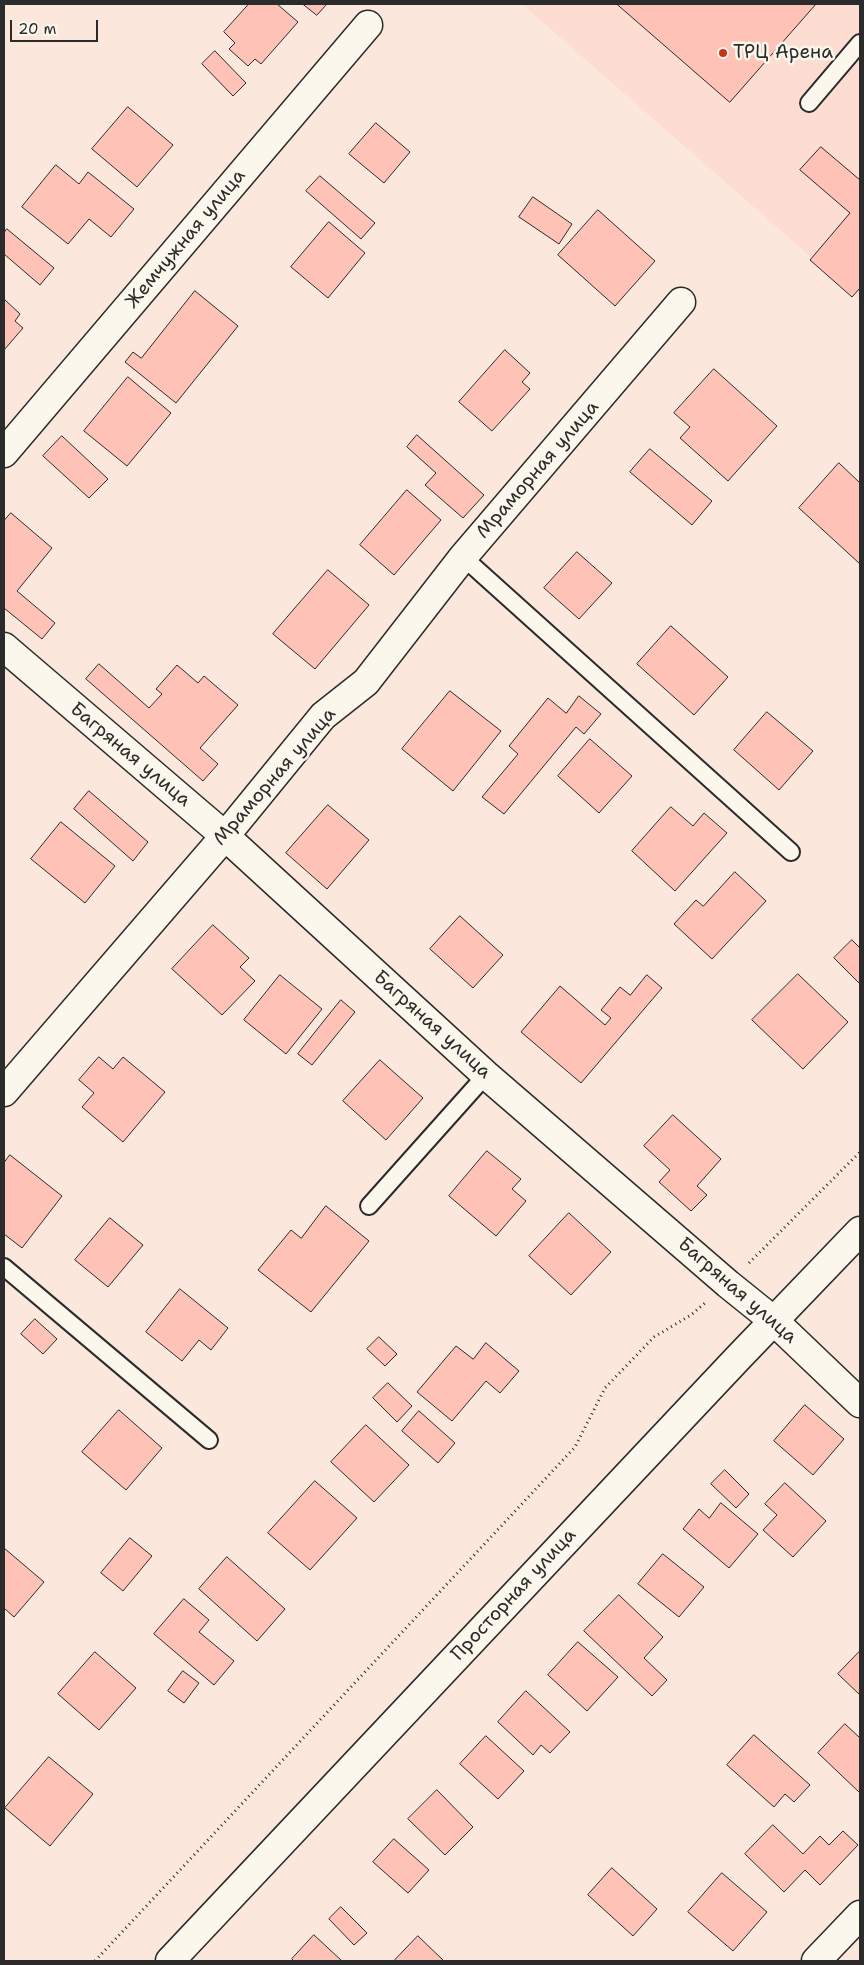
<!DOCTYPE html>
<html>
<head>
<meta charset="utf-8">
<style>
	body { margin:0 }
	#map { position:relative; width:864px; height:1965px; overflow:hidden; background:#fce7dc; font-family:"Shantell Sans",sans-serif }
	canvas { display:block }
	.frame { position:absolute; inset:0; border:5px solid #2b2b2b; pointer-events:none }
	.scale { position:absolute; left:10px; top:20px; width:88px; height:22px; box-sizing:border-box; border:2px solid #2b2b2b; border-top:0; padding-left:6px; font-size:15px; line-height:18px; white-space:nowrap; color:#2b2b2b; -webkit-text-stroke:4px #fbf7ec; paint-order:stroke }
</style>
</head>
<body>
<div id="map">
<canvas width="864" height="1965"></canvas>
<div class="frame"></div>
<div class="scale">20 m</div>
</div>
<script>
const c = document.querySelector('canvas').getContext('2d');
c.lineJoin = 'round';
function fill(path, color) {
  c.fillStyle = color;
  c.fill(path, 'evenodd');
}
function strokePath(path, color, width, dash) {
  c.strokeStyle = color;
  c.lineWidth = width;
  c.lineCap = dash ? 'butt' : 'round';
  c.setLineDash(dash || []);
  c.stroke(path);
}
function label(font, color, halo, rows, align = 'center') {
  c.font = font + ' "Shantell Sans",sans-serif';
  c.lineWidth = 5;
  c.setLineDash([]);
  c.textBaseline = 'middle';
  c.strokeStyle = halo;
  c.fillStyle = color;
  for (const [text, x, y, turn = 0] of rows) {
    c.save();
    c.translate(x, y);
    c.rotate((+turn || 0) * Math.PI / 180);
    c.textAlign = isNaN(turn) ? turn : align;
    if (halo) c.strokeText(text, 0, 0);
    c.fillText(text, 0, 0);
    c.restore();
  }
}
fill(new Path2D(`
	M522 4H860V300Z`), '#fddcd1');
const building = new Path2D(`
	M249 4H277L298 22 261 64 255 59 248 66 229 49 235 43 224 32Z
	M303 4H327L317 15Z
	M617 4H816L730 102Z
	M215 51 246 83 233 96 202 64Z
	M128 107 173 145 137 187 92 149Z
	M376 123 410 152 384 183 349 154Z
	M821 147 860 180V288L852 297 810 260 850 213 800 170Z
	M56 165 79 184 88 172 134 209 111 237 89 219 68 244 22 207Z
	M320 176 375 223 361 239 306 191Z
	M533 197 572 224 559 244 519 217Z
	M598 210 655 261 615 306 558 255Z
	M329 222 365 253 328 298 291 267Z
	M7 229 54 268 40 285 4 254V233Z
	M195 291 238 326 176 403 125 362 133 352 141 358Z
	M4 299 20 314 15 321 23 328 4 350Z
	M505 350 530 373 522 382 530 389 492 431 459 402Z
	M714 369 777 426 728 481 680 438 690 427 674 413Z
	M128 377 171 413 127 466 84 431Z
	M417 435 484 495 463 518 425 485 436 473 407 447Z
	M62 436 108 479 89 498 43 456Z
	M650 449 712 501 692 525 630 472Z
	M839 463 860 483V564L799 508Z
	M407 490 441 520 394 575 360 545Z
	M11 513 52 548 17 591 55 623 42 639 4 608V521Z
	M577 552 612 583 579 619 544 588Z
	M328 570 369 605 315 669 273 634Z
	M671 626 728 677 694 715 637 664Z
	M99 664 149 708 162 694 156 689 177 665 198 683 204 676 238 705 200 748 218 764 203 781 86 679Z
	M450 691 501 731 453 791 402 749Z
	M579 696 601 714 584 734 576 727 504 814 482 797 518 754 509 746 548 698 566 713Z
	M767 712 813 751 779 790 734 750Z
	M590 739 632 776 599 813 558 776Z
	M89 791 148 842 133 861 74 809Z
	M328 805 369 840 327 889 286 853Z
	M671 807 693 826 704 813 727 833 675 891 632 851Z
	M61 822 115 866 85 903 31 859Z
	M735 872 766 901 712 959 674 924 696 900 703 906Z
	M460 916 503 955 473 988 430 949Z
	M213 925 249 958 240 967 255 981 222 1015 172 969Z
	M852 940 860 948V984L834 958Z
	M798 974 848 1022 803 1069 752 1020Z
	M280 975 322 1009 286 1054 244 1020Z
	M647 975 662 988 581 1083 521 1032 560 986 605 1025 611 1018 601 1010 620 987 630 995Z
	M341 1000 355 1012 312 1065 298 1054Z
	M99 1057 113 1069 123 1057 165 1092 123 1142 82 1107 94 1093 79 1080Z
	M380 1060 423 1098 386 1140 343 1101Z
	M673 1115 721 1159 697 1186 707 1195 691 1211 659 1182 670 1170 644 1146Z
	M487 1151 521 1179 512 1189 526 1201 496 1236 449 1196Z
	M10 1155 62 1196 22 1248 4 1234V1163Z
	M326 1206 369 1241 311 1312 258 1270 291 1230 301 1238Z
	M569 1213 611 1252 571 1295 529 1256Z
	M110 1218 143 1245 108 1287 75 1260Z
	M180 1289 228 1328 211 1350 199 1340 182 1361 146 1332Z
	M35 1319 57 1339 43 1354 21 1334Z
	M379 1337 397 1354 385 1366 367 1349Z
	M486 1343 519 1371 500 1393 486 1381 452 1421 417 1392 456 1346 473 1359Z
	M388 1383 412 1406 397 1422 373 1398Z
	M805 1405 844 1439 813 1475 774 1441Z
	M119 1410 162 1448 126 1490 82 1452Z
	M419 1411 455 1443 438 1463 402 1431Z
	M366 1425 409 1465 374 1502 331 1462Z
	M725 1470 749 1494 736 1508 711 1484Z
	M315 1481 357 1518 310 1570 268 1533Z
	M785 1483 826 1521 793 1557 763 1530 777 1515 765 1504Z
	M721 1503 758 1534 729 1568 683 1529 699 1509 709 1518Z
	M130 1538 152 1556 123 1591 101 1573Z
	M4 1548 44 1582 14 1617 4 1608Z
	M663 1554 704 1587 679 1617 638 1584Z
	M227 1557 285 1609 257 1641 199 1589Z
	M619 1595 663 1637 644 1658 667 1680 652 1696 584 1631Z
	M184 1599 209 1620 199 1632 234 1661 214 1685 154 1634Z
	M578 1642 618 1677 587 1711 548 1675Z
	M860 1651V1695L838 1674Z
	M95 1652 136 1688 99 1730 58 1694Z
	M183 1671 199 1683 184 1703 168 1691Z
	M526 1691 570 1732 550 1753 541 1745 533 1755 498 1722Z
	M845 1724 860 1738V1793L818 1753Z
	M754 1735 810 1785 794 1802 785 1794 774 1807 727 1765Z
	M486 1736 524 1771 498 1799 460 1764Z
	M49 1757 93 1794 50 1846 5 1808Z
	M437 1790 473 1827 445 1855 408 1819Z
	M773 1825 803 1854 820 1836 829 1845 843 1831 858 1845 820 1885 805 1870 784 1892 745 1854Z
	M394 1839 429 1870 408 1893 373 1862Z
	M612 1868 657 1909 633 1936 588 1895Z
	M722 1873 767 1912 733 1951 688 1912Z
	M341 1907 367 1933 354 1945 329 1919Z
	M314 1935 342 1961H294L292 1959Z
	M418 1936 444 1961H394Z`);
fill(building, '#fec3b6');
strokePath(building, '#2b2b2b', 1);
const service = new Path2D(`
	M809 103 860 43
	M463 557 791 852
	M369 1206 486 1075
	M4 1267 209 1440`);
const minor = new Path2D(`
	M4 453 368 25
	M4 647 225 836 486 1075 728 1284 774 1321 860 1403
	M4 1092 225 836 323 716 366 682 463 557 681 302
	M816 1961 860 1915`);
const tertiary = new Path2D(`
	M170 1961 738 1358 860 1231`);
strokePath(service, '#2b2b2b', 20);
strokePath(minor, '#2b2b2b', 31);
strokePath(tertiary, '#2b2b2b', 31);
strokePath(new Path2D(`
	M749 1263 860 1152
	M95 1961 575 1447 605 1388 654 1337 691 1315 705 1303`), '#2b2b2b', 3, [1, 4]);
strokePath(service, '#fbf7ec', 16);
strokePath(minor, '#fbf7ec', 28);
strokePath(tertiary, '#fbf7ec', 28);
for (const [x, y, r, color] of [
	[723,53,5,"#c8321e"]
]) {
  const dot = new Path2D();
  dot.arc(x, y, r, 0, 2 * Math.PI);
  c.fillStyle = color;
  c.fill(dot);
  strokePath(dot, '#fbf7ec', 2);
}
label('19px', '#2b2b2b', '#fbf7ec', [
	["ТРЦ Арена",733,53]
], 'left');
label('19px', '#2b2b2b', '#fbf7ec', [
	["Жемчужная улица",186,239,-50],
	["Мраморная улица",538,470,-49],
	["Багряная улица",130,755,40],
	["Мраморная улица",275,777,-49],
	["Багряная улица",432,1025,42],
	["Багряная улица",737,1291,41],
	["Просторная улица",514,1595,-47]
]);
</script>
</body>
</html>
